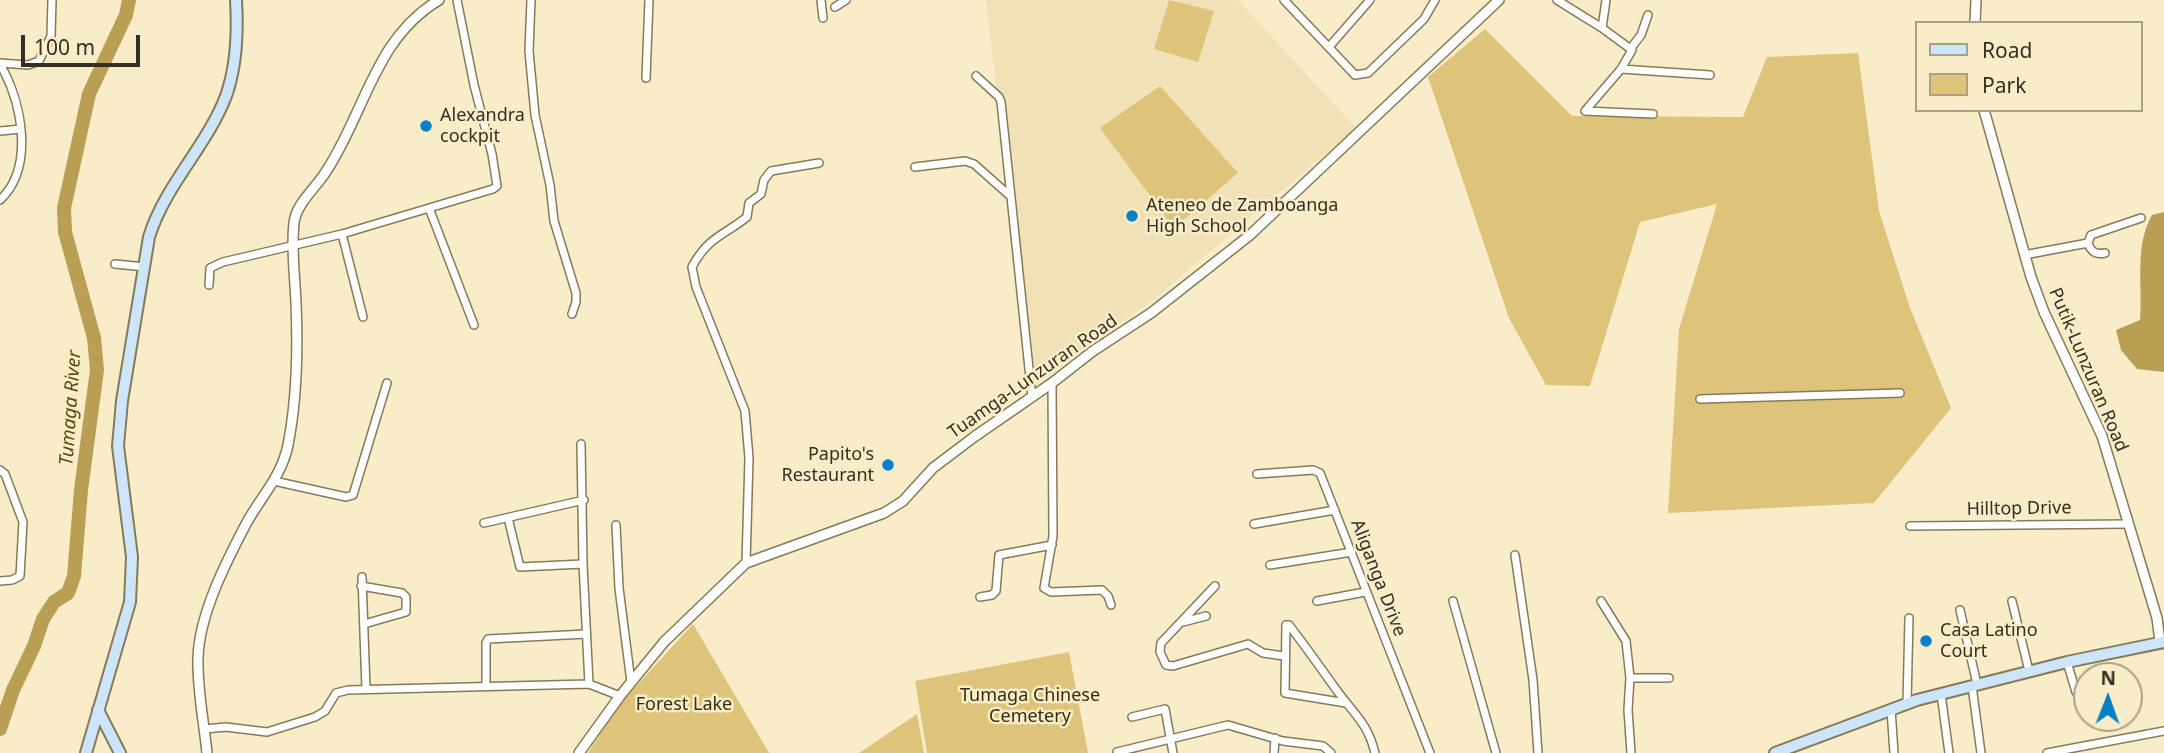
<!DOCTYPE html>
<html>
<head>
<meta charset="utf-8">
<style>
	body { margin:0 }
	#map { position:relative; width:2164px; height:753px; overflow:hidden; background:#f9ecc9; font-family:"Noto Sans",sans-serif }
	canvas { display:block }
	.legend { position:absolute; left:1915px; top:21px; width:228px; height:91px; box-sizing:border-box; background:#f9ecc9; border:2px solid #aaa086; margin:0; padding:9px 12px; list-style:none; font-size:21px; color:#342f22 }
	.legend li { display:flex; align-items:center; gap:14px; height:35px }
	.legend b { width:35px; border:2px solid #aaa086 }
	.north { position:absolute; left:2073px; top:662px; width:70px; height:70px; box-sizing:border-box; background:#f9ecc9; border:2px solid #aaa086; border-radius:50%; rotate:1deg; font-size:19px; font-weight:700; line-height:28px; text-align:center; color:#342f22 }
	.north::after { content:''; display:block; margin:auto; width:24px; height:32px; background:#0480c8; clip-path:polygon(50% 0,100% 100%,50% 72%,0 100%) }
	.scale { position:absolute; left:21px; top:35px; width:119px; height:32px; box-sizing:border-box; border:4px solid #342f22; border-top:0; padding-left:9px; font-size:21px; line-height:24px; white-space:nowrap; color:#342f22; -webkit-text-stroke:5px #f9ecc9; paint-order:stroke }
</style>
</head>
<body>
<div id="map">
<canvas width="2164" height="753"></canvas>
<ul class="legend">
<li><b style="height:9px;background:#cde5f8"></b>Road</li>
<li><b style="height:19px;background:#ddc47a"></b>Park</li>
</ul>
<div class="north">N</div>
<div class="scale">100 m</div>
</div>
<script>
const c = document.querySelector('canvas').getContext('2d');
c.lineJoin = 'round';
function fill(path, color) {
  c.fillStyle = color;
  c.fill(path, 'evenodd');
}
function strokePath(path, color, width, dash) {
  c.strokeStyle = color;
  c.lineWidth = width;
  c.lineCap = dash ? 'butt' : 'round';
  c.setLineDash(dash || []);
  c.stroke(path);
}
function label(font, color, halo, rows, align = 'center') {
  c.font = font + ' "Noto Sans",sans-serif';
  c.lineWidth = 5;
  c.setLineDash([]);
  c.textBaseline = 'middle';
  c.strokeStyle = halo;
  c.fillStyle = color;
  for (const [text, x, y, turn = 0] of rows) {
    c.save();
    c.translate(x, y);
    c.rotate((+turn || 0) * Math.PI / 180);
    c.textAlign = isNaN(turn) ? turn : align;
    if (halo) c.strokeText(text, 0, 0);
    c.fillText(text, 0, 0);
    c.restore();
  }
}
fill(new Path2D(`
	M986 0H1238L1356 128 1148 304 1031 383Z`), '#f0e1b7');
fill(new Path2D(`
	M1169 0 1214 11 1198 62 1154 49Z
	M1485 29 1572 116 1743 117 1767 57 1858 53 1879 211 1910 308 1951 408 1874 503 1668 513 1679 329 1717 204 1640 222 1590 386 1546 385 1509 318 1428 77Z
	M1160 86 1238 173 1174 228 1100 128Z
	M693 624 769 753H588L619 705Z
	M1069 652 1088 753H927L915 681Z
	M917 714 924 753H859Z`), '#ddc47a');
fill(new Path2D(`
	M2164 212V372L2137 369 2121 350 2116 330 2140 320C2143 285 2134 247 2152 215Z`), '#b89f54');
strokePath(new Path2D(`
	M0 729 13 690 34 646 43 619 54 602 68 593 74 576 81 490 97 370 94 338 65 232 64 208 89 94 126 15 129 0`), '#b89f54', 14);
const minor = new Path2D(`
	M531 0 529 51 535 115 550 185 554 221 576 293V302L572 314
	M821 0 823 18
	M1284 0 1355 75 1368 73 1424 19 1435 0
	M1557 0 1602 28 1632 50 1621 69 1585 111 1653 114
	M835 7 846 0
	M1602 28 1606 0
	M1329 47 1370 0
	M1631 48 1641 35 1648 15
	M0 63 28 65 39 61 51 36 52 0
	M0 64C22 102 35 167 0 200
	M1621 69 1710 75
	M976 76 999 97 1001 102 1032 397
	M646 78 649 0
	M0 131 21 129
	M915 167 965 161 974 164 1009 195
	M429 208 474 325
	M342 234 363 317
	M2105 253C2096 255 2091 252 2088 243L2091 235 2141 218
	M2024 255 2088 243
	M115 264 145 267
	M209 285 210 268 223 262 342 234 493 189 497 186 492 154 474 85 457 0
	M1052 383 1053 536 1044 588 1051 592 1102 590 1108 596 1111 605
	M1700 399 1900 393
	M581 444 583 564 589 684
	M0 470 5 474 23 522 20 576 12 580 0 581
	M1257 474 1313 470 1320 473 1430 753
	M274 481 346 497 353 495 387 383
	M508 518 520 567 583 564
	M484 523 584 500
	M1254 524 1335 510
	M616 525 619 588 631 682
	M1910 526 2129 524
	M1515 555 1533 680 1538 753
	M746 563 749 458 745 411 696 287 692 267C708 237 723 236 747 217L749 203 761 194 764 180 771 171 819 163
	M1270 565 1352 552
	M362 577 366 689
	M361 586 402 593 406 597V612L364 624
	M1215 586 1161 643 1160 652 1166 665 1173 666 1248 644 1263 653 1284 656
	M980 597 992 595 996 591 999 555 1052 545
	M1317 601 1365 592
	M1453 601 1496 753
	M1601 601 1626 641 1630 678 1628 710 1631 753
	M2012 601 2029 671
	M1960 610 1977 684
	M1183 622 1206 616
	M2067 662 2076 692 2087 697
	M1630 678H1669
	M1972 686 1981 753
	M486 687V643L488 639 586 634
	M1941 694 1949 753
	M1346 703 1285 693 1286 625H1289C1306 647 1322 670 1338 692 1355 715 1368 724 1375 753
	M1907 704 1909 618
	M1891 709 1894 753
	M1132 717 1165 709 1173 753
	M205 729 226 727 267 732 315 717 325 711 336 693 348 690 589 684 620 696
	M1117 752 1228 725 1283 741 1323 746 1331 753
	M1274 753 1275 738
	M2047 753 2164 731`);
const tertiary = new Path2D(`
	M1975 23 1976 0
	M1984 110 2031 277 2044 312 2102 436 2157 618 2160 642
	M207 753C204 722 197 689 198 658 199 615 226 562 246 524 260 498 282 476 288 445 297 399 298 350 296 303 295 277 291 249 294 223 296 203 317 187 327 170 365 112 375 38 439 0
	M579 753 620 696 664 642 746 563 884 513 903 501 933 468 974 437 1052 383 1093 351 1151 313 1250 235 1499 0`);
const secondary = new Path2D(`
	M98 710 120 753
	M86 753 130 602 132 557 118 446 122 401 149 237C165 185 207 146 226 96 237 65 238 33 236 0
	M1775 753 1917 700 2067 662 2164 642`);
strokePath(minor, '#857a59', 10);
strokePath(tertiary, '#857a59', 12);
strokePath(secondary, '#857a59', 14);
strokePath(minor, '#fff', 7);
strokePath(tertiary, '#fff', 9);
strokePath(secondary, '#cde5f8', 10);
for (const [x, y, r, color] of [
	[426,126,7,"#0480c8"],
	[1132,216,7,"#0480c8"],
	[888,465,7,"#0480c8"],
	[1926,641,7,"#0480c8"]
]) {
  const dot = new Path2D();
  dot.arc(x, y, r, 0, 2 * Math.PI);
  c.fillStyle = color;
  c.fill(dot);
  strokePath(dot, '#f9ecc9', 2.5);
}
label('18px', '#342f22', '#f9ecc9', [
	["Alexandra",440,116],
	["cockpit",440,137],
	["Ateneo de Zamboanga",1146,206],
	["High School",1146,227],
	["Papito's",874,455,"right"],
	["Restaurant",874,476,"right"],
	["Casa Latino",1940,631],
	["Court",1940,652]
], 'left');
label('18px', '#342f22', '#f9ecc9', [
	["Putik-Lunzuran Road",2088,370,67],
	["Tuamga-Lunzuran Road",1033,377,-35],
	["Hilltop Drive",2019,509,-1],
	["Aliganga Drive",1378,578,69]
]);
label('18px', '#372d0a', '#f9ecc9', [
	["Tumaga Chinese",1030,696],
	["Cemetery",1030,717],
	["Forest Lake",684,705]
]);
label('italic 19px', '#5c4b10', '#f9ecc9', [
	["Tumaga River",71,408,-86]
]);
</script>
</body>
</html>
